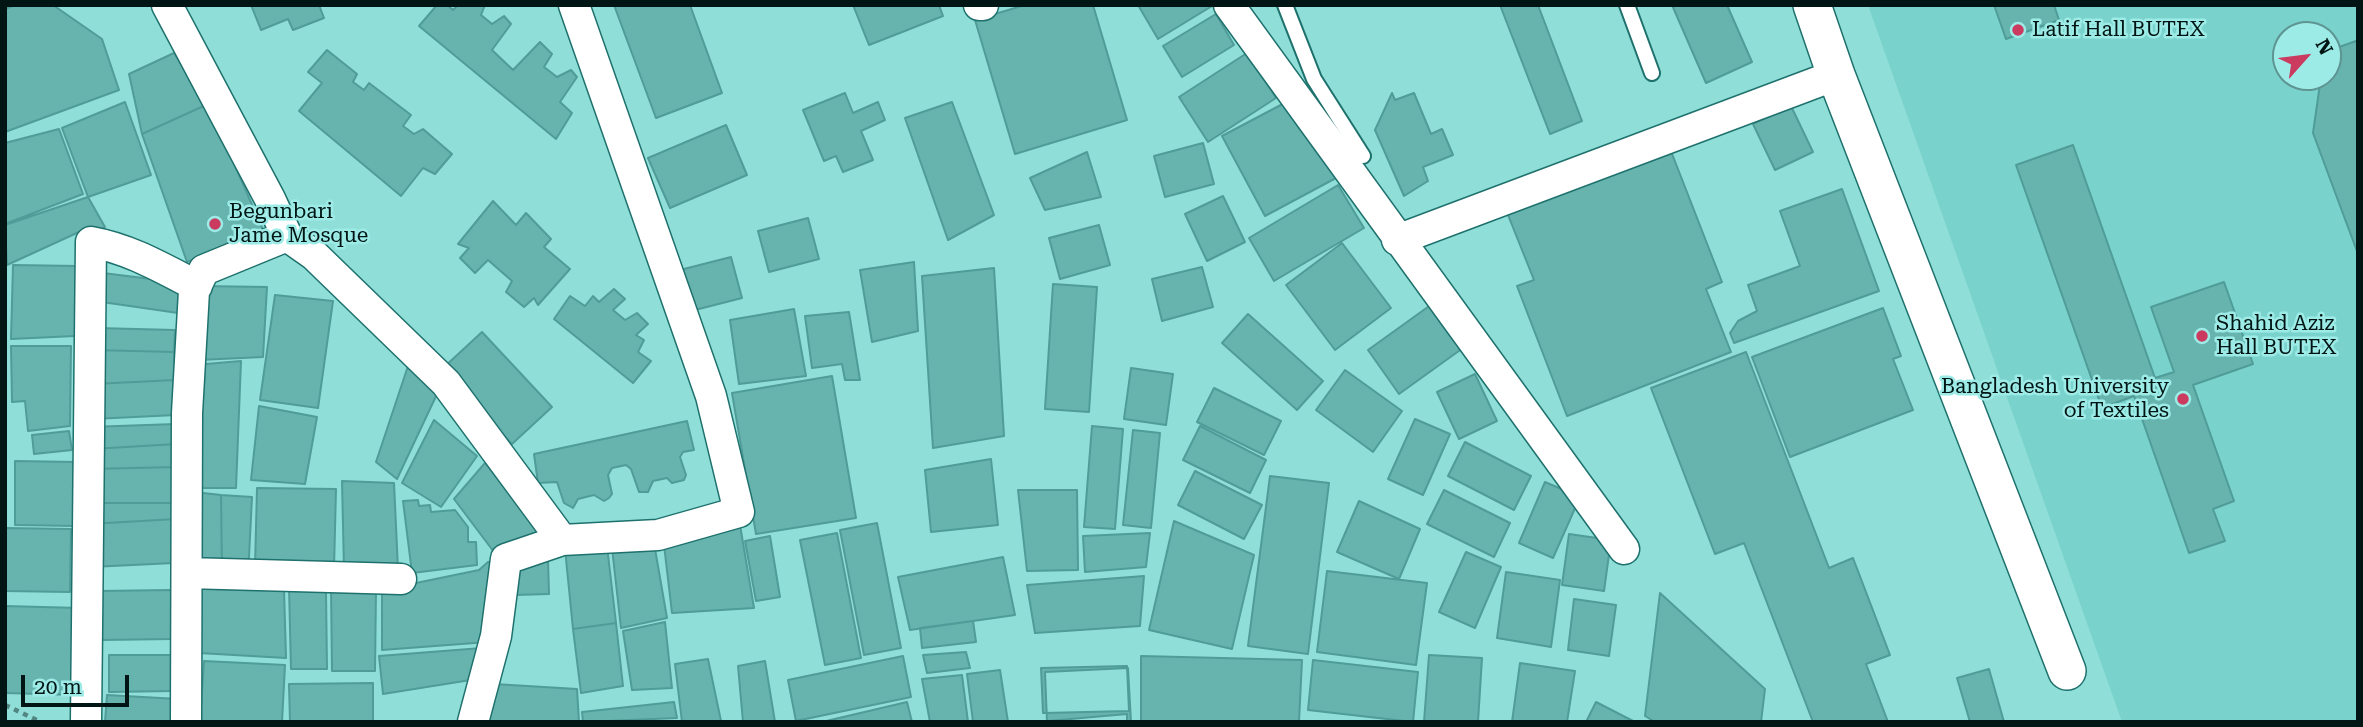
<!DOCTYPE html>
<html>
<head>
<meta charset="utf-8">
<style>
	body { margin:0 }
	#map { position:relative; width:2363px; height:727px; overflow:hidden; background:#90ded8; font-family:"Roboto Serif",serif }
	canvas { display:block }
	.frame { position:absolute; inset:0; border:7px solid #001514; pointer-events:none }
	.north { position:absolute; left:2272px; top:21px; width:70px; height:70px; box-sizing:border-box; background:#9debe6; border:2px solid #5e9592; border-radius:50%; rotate:62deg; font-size:19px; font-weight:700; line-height:28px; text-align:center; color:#001514 }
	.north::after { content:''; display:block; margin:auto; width:24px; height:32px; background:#ca3b5f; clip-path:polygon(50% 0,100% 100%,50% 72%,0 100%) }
	.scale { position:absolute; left:21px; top:675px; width:108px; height:32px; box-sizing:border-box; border:4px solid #001514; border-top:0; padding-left:9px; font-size:21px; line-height:24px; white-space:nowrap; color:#001514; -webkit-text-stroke:5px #9debe6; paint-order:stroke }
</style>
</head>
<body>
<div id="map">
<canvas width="2363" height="727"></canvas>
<div class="frame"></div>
<div class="north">N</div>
<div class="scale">20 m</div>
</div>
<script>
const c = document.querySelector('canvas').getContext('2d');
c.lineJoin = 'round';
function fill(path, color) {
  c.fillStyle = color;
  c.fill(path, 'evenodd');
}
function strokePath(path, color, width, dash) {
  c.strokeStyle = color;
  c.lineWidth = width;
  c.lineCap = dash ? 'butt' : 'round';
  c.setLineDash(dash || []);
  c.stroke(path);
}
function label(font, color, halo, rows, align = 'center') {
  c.font = font + ' "Roboto Serif",serif';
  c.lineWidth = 5;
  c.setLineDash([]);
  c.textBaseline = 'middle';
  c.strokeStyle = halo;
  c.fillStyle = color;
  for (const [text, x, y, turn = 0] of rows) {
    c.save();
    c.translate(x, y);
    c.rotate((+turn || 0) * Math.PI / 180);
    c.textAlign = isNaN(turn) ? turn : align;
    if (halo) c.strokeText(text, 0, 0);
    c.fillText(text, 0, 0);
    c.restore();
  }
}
fill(new Path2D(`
	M1868 5H2358V722H2122ZM2286 35H2328V77H2286Z`), '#7ad2cd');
const building = new Path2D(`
	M15 5H53L102 39 119 90 5 132V9Z
	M251 5H319L324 18 293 30 288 19 261 30Z
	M437 5H447L453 10 458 5H485L481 15 492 24 504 16 511 24 492 50 513 70 540 42 552 54 544 67 557 77 571 70 577 77 560 102 572 113 556 139 419 26Z
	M614 5H690L722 93 656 118Z
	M853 5H939L943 16 869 45Z
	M1025 5H1093L1127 120 1015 154 975 20Z
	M1138 5H1212V6L1158 39Z
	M1500 5H1538L1582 121 1550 134Z
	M1672 5H1727L1752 62 1706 83Z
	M1994 5H2054L2059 20 2006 39Z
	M1216 14 1234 45 1182 77 1163 46Z
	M2356 41 2358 45V254L2313 133 2321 77H2328V51Z
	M327 50 357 74 353 82 364 90 369 83 411 115 403 126 414 134 423 129 452 154 435 174 423 168 401 196 299 111 322 83 308 72Z
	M174 53 208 104 142 134 129 74Z
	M1247 53 1276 98 1208 142 1179 97Z
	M845 93 853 113 878 102 885 120 861 131 873 160 843 172 836 156 824 161 803 110Z
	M1392 93 1395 100 1414 93 1431 134 1442 129 1453 155 1423 167 1428 181 1404 196 1375 130Z
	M1294 98 1336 178 1265 216 1222 136Z
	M125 102 151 175 88 197 62 128Z
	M952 102 994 215 948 240 905 118Z
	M208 104 264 232 187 262 142 134Z
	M1791 106 1813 152 1775 170 1753 124Z
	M726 125 747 175 670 208 648 158Z
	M59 129 83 194 5 224V143Z
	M1203 143 1214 184 1165 197 1154 156Z
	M2073 145 2155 378 2174 372 2151 307 2224 282 2253 364 2193 385 2234 501 2213 509 2225 541 2189 553 2134 396 2102 408 2016 165Z
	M1669 146 1722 282 1706 289 1731 352 1567 416 1517 286 1534 280 1506 210Z
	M1087 152 1101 197 1045 210 1030 178Z
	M1338 185 1364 228 1274 281 1249 238Z
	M1842 189 1879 291 1734 343 1730 333 1738 321 1757 311 1748 285 1800 266 1780 211Z
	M1223 196 1245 242 1207 261 1185 214Z
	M88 197 105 227 97 232H79L7 265 5 225Z
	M493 201 516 225 526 213 551 239 544 247 570 269 538 305 534 298 524 307 506 292 512 281 488 260 475 273 460 258 469 248 458 244Z
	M808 218 819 259 769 272 758 231Z
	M1099 225 1110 265 1060 279 1049 238Z
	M1342 243 1391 308 1335 350 1286 285Z
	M731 257 742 298 691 311 680 270Z
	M914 262 918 331 872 342 860 270Z
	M13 265 78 266 75 336 11 339Z
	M1202 267 1213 307 1162 321 1152 279Z
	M994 268 1004 436 933 448 922 276Z
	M103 273 183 283 178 313 102 302Z
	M1053 284 1097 287 1089 412 1045 409Z
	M201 286 267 287 263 357 199 360Z
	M614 289 625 299 613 310 625 320 637 313 648 324 636 335 644 340 638 352 651 361 633 383 554 319 570 296 585 306 593 296 599 302Z
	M275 295 333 301 318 408 260 400Z
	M1432 304 1463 348 1399 394 1368 350Z
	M1883 308 1901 356 1893 359 1913 410 1790 457 1752 357Z
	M794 309 806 376 739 384 730 320Z
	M849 312 860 380H845L842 364 812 368 805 316Z
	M1248 314 1323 381 1297 410 1222 343Z
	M97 328 175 330 174 352 93 350Z
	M482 332 552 407 512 444 442 369Z
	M11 346H71L70 426 28 431 25 401 12 402Z
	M93 350 174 352 175 380 94 384Z
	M1746 352 1829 568 1853 558 1890 655 1866 664 1888 722H1813L1744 543 1715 554 1651 388Z
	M241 361 236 488H192L194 365Z
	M409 363 438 392 397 479 376 462Z
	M1131 368 1173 374 1166 425 1124 419Z
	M1345 370 1402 411 1373 452 1316 410Z
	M1475 374 1497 421 1459 439 1437 392Z
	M832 376 856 518 756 534 732 393Z
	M175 380 176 415 93 419 94 384Z
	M1214 388 1281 421 1264 455 1197 422Z
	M259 406 317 417 305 484 251 480Z
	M1415 419 1450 434 1423 495 1388 479Z
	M434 420 477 456 441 507 402 483Z
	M687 421 694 450 683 452 680 457 686 475 684 480 672 483 667 478 653 481 648 492H639L631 469 626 465 612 468 608 475 612 494 609 498 604 501 594 495 578 499 573 508 564 503 557 482 538 483 534 454Z
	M176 424 177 444 92 449 89 427Z
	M1092 426 1123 429 1115 529 1084 527Z
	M1200 426 1266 460 1250 493 1183 460Z
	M1133 430 1160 433 1151 528 1123 525Z
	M69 431 72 450 34 454 32 435Z
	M1465 442 1531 476 1514 510 1448 476Z
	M177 444 176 467 91 469 92 449Z
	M991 459 998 525 931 532 925 470Z
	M15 461 76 462V526L15 525Z
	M485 463 539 531 500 560 454 499Z
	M176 467 174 503H92L91 469Z
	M1195 471 1262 505 1244 539 1178 505Z
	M1270 476 1329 483 1308 654 1248 646Z
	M342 481 394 483 398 569 344 570Z
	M1545 482 1580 497 1553 558 1519 543Z
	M257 488 336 489 334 569 255 567Z
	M1018 490H1077L1078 570 1027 571Z
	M1444 490 1510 523 1494 557 1427 524Z
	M194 492 221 495 222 573 192 575Z
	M221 495 252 497 248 577 222 573Z
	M418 500 419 506 430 505 431 512 455 510 468 527V542H476L477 565 412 573 403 501Z
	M1359 501 1420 529 1399 579 1337 552Z
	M92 503H174L176 519 89 524Z
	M176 519 174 563 91 567 89 524Z
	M1174 521 1254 555 1232 649 1149 630Z
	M877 523 901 648 864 655 840 530Z
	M740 525 754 608 672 613 664 545Z
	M5 528 71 529 70 592 5 591Z
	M837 533 861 658 825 665 800 540Z
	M1150 533 1146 567 1085 572 1083 536Z
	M1569 534 1611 540 1604 591 1562 585Z
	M770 536 780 597 756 601 745 541Z
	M654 543 667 618 621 628 612 548Z
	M607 546 616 623 573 629 565 549Z
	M1466 552 1501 567 1475 628 1439 612Z
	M1003 557 1015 615 910 630 898 577Z
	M548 559 549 594 514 595 513 561Z
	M495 561 488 642 382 650V590L479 570 488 562Z
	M1327 571 1427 583 1416 665 1317 652Z
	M1506 572 1560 580 1551 647 1497 638Z
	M1144 576 1140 626 1035 633 1027 585Z
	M199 584 284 589 286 658 199 653Z
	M289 587 326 592 327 669H291Z
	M331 588 376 589 375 671H332Z
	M171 590 172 639 101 640 100 591Z
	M1660 593 1765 689 1761 722H1655L1645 716Z
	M1574 599 1616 605 1609 656 1568 650Z
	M5 606 79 608 77 695 5 693Z
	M973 621 976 642 922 648 920 628Z
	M665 622 672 688 632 690 623 631Z
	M616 623 623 686 581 693 573 629Z
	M482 648 483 678 383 694 379 656Z
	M966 652 970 668 927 673 923 655Z
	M109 655H172L173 691 109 692Z
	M1429 655 1482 658 1478 722H1424Z
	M903 656 911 697 796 721 788 680Z
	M1141 656 1302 660 1299 722H1141Z
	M708 659 721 721 682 722 675 664Z
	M1313 660 1418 672 1413 722 1308 710Z
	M204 661 285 665 282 722H200Z
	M765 661 775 722H743L738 666Z
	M1520 663 1575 671 1567 722H1512Z
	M1127 666 1129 711 1043 713 1041 668Z
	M1128 668 1131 722H1047L1045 672Z
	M1989 669 2004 722H1970L1957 678Z
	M1000 670 1008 722H973L967 674Z
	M962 675 968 722H930L922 679Z
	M373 683V722H290L289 684Z
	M494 684 577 689 579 722H487Z
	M107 695 178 699 177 722H105Z
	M674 702 677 718 583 722 582 712Z
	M907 702 912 722H822Z
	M1596 702 1635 722H1586Z
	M1127 714V722H1048V721Z`);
fill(building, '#67b4af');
strokePath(building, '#4f9c98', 2);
const service = new Path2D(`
	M1285 5 1314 79 1363 156
	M1627 5 1652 73`);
const minor = new Path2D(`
	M167 5 270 199 287 236 314 255 446 383 562 540 658 535 739 512 711 396 574 5
	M979 5H983
	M1229 5 1624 549
	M1397 240 1836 75
	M187 573 401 579
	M86 722 91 242C130 249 162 268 197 286
	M186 722 187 413 194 291 204 270 287 236
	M473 722 496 636 506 559 562 540`);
const tertiary = new Path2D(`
	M1812 5 1836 75 2067 671`);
strokePath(service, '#1e716d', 18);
strokePath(minor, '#1e716d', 33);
strokePath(tertiary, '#1e716d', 40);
strokePath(new Path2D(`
	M5 705 41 722`), '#518682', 4.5, [5, 5]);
strokePath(service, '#fff', 14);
strokePath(minor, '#fff', 30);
strokePath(tertiary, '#fff', 37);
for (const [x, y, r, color] of [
	[2018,30,7,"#ca3b5f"],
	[215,224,7,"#ca3b5f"],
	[2202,336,7,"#ca3b5f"],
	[2183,399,7,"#ca3b5f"]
]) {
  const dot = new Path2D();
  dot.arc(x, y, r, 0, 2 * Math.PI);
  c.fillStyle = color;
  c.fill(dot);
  strokePath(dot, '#9debe6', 2.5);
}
label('21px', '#001514', '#9debe6', [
	["Latif Hall BUTEX",2032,30],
	["Begunbari",229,212],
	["Jame Mosque",229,236],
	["Shahid Aziz",2216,324],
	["Hall BUTEX",2216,348],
	["Bangladesh University",2169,387,"right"],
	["of Textiles",2169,411,"right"]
], 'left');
</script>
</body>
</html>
